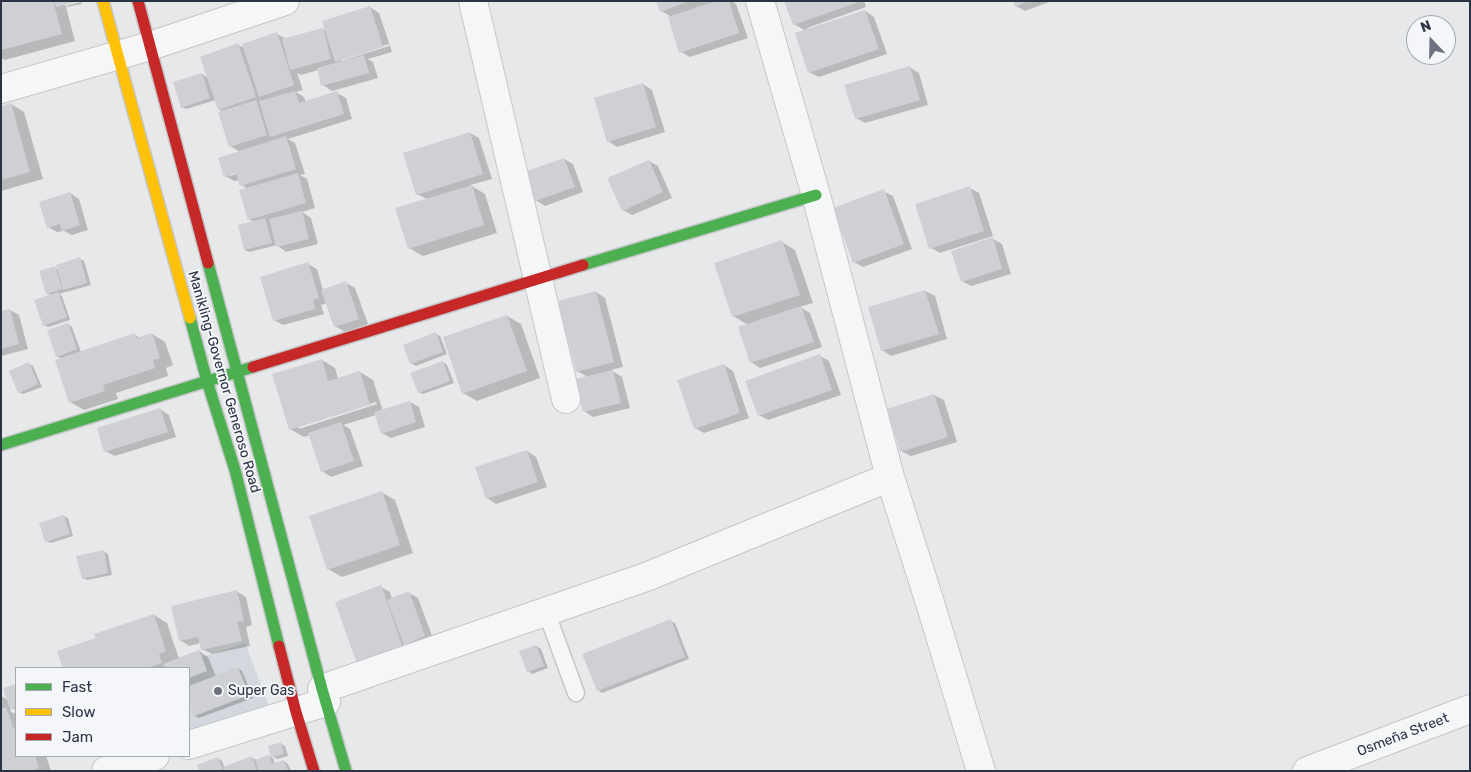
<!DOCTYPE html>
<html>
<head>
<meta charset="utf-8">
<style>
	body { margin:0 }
	#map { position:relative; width:1471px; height:772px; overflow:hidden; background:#e6e8ea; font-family:Rubik,sans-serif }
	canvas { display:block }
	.frame { position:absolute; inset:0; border:2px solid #2b3445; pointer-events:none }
	.legend { position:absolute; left:15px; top:667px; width:175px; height:90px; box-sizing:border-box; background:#f4f6f9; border:1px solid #a4a8b1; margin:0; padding:6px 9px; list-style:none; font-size:15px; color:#2b3445 }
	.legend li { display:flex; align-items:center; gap:10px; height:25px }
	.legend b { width:25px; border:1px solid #a4a8b1 }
	.north { position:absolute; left:1406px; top:15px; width:50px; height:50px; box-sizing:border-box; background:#f4f6f9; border:1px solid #a4a8b1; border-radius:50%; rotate:339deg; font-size:14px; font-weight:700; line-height:20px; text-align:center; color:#2b3445 }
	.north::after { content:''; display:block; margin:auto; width:18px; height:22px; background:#6c737f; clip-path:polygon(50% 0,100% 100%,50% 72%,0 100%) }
</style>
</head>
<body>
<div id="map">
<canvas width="1471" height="772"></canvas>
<div class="frame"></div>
<ul class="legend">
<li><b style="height:6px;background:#4caf50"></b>Fast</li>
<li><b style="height:6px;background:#ffc107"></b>Slow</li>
<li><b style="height:6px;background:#c62828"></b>Jam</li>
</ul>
<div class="north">N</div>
</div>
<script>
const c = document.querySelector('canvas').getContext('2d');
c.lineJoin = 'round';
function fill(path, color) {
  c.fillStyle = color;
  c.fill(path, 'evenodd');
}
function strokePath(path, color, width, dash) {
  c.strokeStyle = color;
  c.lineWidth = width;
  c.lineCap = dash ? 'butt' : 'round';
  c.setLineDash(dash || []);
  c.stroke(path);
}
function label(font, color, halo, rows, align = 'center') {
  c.font = font + ' Rubik,sans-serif';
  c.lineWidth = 4;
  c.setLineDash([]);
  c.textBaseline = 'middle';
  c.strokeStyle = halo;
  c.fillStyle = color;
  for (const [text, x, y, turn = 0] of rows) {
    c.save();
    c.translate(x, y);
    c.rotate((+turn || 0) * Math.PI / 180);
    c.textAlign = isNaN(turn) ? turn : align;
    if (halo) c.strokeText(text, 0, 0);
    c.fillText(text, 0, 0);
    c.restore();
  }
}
fill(new Path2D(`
	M245 643 269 706 189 737V668H165L163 664 199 650 202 657Z`), '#d4d7dd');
fill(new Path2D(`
	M1 1H74L65 3V6L81 2 82 4 66 7 75 41 5 60 1 58Z
	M657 1H714L715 3 731 1 736 4 748 38 690 57 681 52 672 17 661 11Z
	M786 1H864L866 7 807 28 808 30 865 11 874 17 887 54 819 77 809 72 806 31 794 24Z
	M1014 1H1052L1025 11 1016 6Z
	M370 7 379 13 392 52 368 59 373 62 378 78 332 91 323 85 318 70 301 75 297 73 303 90 296 92 304 97 306 102 337 93 346 98 352 119 288 139 295 143 305 174 300 175 307 179 315 208 302 212 311 218 318 244 286 252 277 245 249 252 245 250 254 222 249 219 248 189 242 185 240 180 234 181 225 176 240 152 230 146 223 112 219 109 216 100 186 109 182 107 202 74 208 78 238 45 244 48 277 34 286 39 323 29 327 31ZM389 44V46L341 61V58ZM242 170 243 172 230 176V174Z
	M909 67 919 73 928 105 865 123 856 118Z
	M643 84 652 90 665 132 617 147 608 141Z
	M11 104 24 112 43 179 1 191V107Z
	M470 133 479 138 492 179 470 185 485 194 497 233 423 256 409 248 427 199 417 194Z
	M564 159 573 164 583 192 545 206 536 200Z
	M649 161 658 166 672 198 632 215 623 210Z
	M970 188 979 193 993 236 940 253 931 248Z
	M883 191 893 196 912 249 863 267 854 262Z
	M70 193 79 199 88 230 72 235 64 231 57 232 48 227Z
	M993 239 1002 244 1011 274 971 286 962 281Z
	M782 242 795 250 813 303 800 307 810 313 822 347 760 368 751 362 748 325 733 316Z
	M80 259 84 261 91 285 59 294 62 296 70 320 48 327 44 325 51 295 47 293 54 268 59 270Z
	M308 264 317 269 323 290 346 283 355 288 368 324 345 332 335 326 327 303 321 305 324 314 283 325 274 320Z
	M925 291 935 296 947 339 891 356 882 350Z
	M596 292 605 298 623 367 611 370 622 377 630 408 593 417 584 411 588 377 577 371Z
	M10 310 19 315 28 349 1 356V312Z
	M507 316 521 324 540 378 477 401 463 393Z
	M68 324 72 327 81 352 135 335 140 338 152 334 165 342 173 365 166 368 168 376 116 393 118 399 84 410 70 402 62 359 57 356Z
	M436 334 440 336 447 354 416 366 411 363Z
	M820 356 829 361 841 395 768 420 759 415Z
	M322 360 335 368 338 379 360 372 373 380 383 411 410 402 419 407 425 427 391 438 382 433 376 415 343 425 350 429 363 466 331 477 322 471 310 435 304 437 290 429ZM376 402 377 404 299 429V426Z
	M443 362 447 365 454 383 423 394 419 392Z
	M29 364 33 366 42 387 23 394 19 392Z
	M724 365 733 371 749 418 704 433 695 428Z
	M934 395 944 400 957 442 911 456 901 451Z
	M160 409 169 415 176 437 115 456 105 451Z
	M527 451 536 457 547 487 496 504 487 498Z
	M381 492 395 500 413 553 342 577 328 569Z
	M64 516 68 518 73 536 51 543 46 541Z
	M103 551 108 554 112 575 87 580 83 578Z
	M381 587 390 592 392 599 409 593 418 598 434 641 358 663Z
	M236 591 246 597 252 625 246 627 250 646 212 654 202 649 201 643 189 646 180 640Z
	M154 615 167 623 179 659 199 651 208 657 216 677 238 668 242 671 253 698 199 718 195 716 189 699V668H64L58 652 97 638Z
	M670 621 675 623 689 659 602 693 598 690Z
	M536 646 541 649 548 668 532 674 528 671Z
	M16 685V710L10 708 11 712 16 714V756H46L51 771H1V696L8 700 5 689Z
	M281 744 285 746 288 756 277 759 273 756Z
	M269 756 273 758 275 764 284 761 288 764 291 771H200L218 758 222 761 225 768 252 758 257 760Z`), '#0003');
fill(new Path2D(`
	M1 1H53L62 34 1 50Z
	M54 1H76V2L56 7Z
	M656 1H689L660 12Z
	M716 1H729L739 33 679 53 668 17Z
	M784 1H859V2L793 25Z
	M1013 1H1029L1015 7Z
	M370 6 383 47 335 62 322 21Z
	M865 10 879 49 808 73 795 33Z
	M323 28 331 59 290 70 282 39Z
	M277 32 294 85 259 97 242 44Z
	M238 43 256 97 218 110 200 57Z
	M364 55 369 73 321 86 317 68Z
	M910 66 920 100 855 119 844 85Z
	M202 73 210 98 181 108 173 82Z
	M643 83 656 127 607 142 594 98Z
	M295 91 299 103 337 91 344 114 270 137 259 101Z
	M256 100 267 135 229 147 218 112Z
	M11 103 30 172 1 180V106Z
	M470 132 483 174 416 195 403 153Z
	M286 136 296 169 240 186 236 173 224 177 218 158Z
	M564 158 575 187 535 201 524 172Z
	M649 160 663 192 622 211 607 178Z
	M298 173 306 203 248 220 239 190Z
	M472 185 484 225 408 249 395 208Z
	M970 186 984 231 929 249 915 204Z
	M884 189 904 244 853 263 833 208Z
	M70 192 80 225 62 231 60 224 47 228 39 202Z
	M302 211 309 239 276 247 269 219Z
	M265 218 272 243 244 250 238 225Z
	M993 237 1002 269 961 282 951 251Z
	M782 240 800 295 732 317 714 263Z
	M80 257 87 283 63 290 56 265Z
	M308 262 319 298 313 300 315 309 273 321 260 277Z
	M55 266 62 289 46 294 39 271Z
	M346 281 359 319 334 327 321 290Z
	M925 290 939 334 881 351 868 307Z
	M596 291 614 362 576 372 558 301Z
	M58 292 67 317 43 326 34 300Z
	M801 306 814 342 750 363 738 327Z
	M10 309 19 344 1 349V311Z
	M507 315 527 371 462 394 443 337Z
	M68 323 77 349 56 357 47 330Z
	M436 332 443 352 410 364 403 345Z
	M135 333 136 338 152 333 160 358 153 360 155 368 103 385 105 391 69 403 55 360Z
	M820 354 832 390 758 416 745 381Z
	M322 359 328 381 360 371 370 405 289 430 272 374Z
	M443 361 450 381 418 393 410 373Z
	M29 362 38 384 18 393 9 371Z
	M724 364 740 413 694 429 677 380Z
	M613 370 621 403 583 412 575 379Z
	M934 394 948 437 900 452 887 409Z
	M410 401 416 422 381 434 374 412Z
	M160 408 168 432 104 452 97 428Z
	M341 422 354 461 321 472 308 433Z
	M527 450 538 482 486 499 475 467Z
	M382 491 400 545 327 570 309 516Z
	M64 515 70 534 45 542 39 523Z
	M104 550 108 573 82 579 76 556Z
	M381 585 403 648 357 664 335 602Z
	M237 590 244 621 237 622 242 641 201 650 198 637 179 641 171 606Z
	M409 591 425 636 404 645 387 600Z
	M154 614 166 651 159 654 162 663 146 668H63L57 651 96 638 94 634Z
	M671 619 685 657 597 691 582 654Z
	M536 645 544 666 527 672 519 651Z
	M199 650 207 671 189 678V668H165L163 664Z
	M238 667 249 695 194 716 189 702V686Z
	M16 684V707L10 709 3 688Z
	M6 707 14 729 16 728V756H35L39 768 30 771H1V709Z
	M281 742 284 754 271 757 268 746Z
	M269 755 272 764 284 760 288 771H259L255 760Z
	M252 756 257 771H224L223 767Z
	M218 757 223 771H199L197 765Z`), '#ced0d3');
const lane = new Path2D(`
	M546 611 576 693`);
const street = new Path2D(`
	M473 1 566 399
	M760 1 816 195 890 477 931 606 981 771
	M1 89 150 46 285 1
	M322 689 646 577 890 477
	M189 745 326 702
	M106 771 155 756
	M1307 771 1470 709`);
const fast = new Path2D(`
	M208 263 322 689 346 771
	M583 265 816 195
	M190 318 207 381 235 470 279 646
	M1 445 253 367`);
const slow = new Path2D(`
	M103 1 190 318`);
const jam = new Path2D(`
	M138 1 208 263
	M253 367 583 265
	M279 646 296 712 314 771`);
strokePath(lane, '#c4c6c8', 19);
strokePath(street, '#c4c6c8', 30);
strokePath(fast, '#c4c6c8', 14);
strokePath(slow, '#c4c6c8', 14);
strokePath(jam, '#c4c6c8', 14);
strokePath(lane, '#f5f6f7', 16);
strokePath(street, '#f5f6f7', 28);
strokePath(fast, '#4caf50', 11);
strokePath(slow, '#ffc107', 11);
strokePath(jam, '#c62828', 11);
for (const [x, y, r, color] of [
	[218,691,5,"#6c737f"]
]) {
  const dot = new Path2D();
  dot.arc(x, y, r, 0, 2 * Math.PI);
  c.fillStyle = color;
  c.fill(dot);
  strokePath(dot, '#f4f6f9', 2);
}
label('14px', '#2b3445', '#f4f6f9', [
	["Manikling-Governor Generoso Road",224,382,74],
	["Osmeña Street",1403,735,-21]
]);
label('14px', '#2b3445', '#f4f6f9', [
	["Super Gas",228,691]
], 'left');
</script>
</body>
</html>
